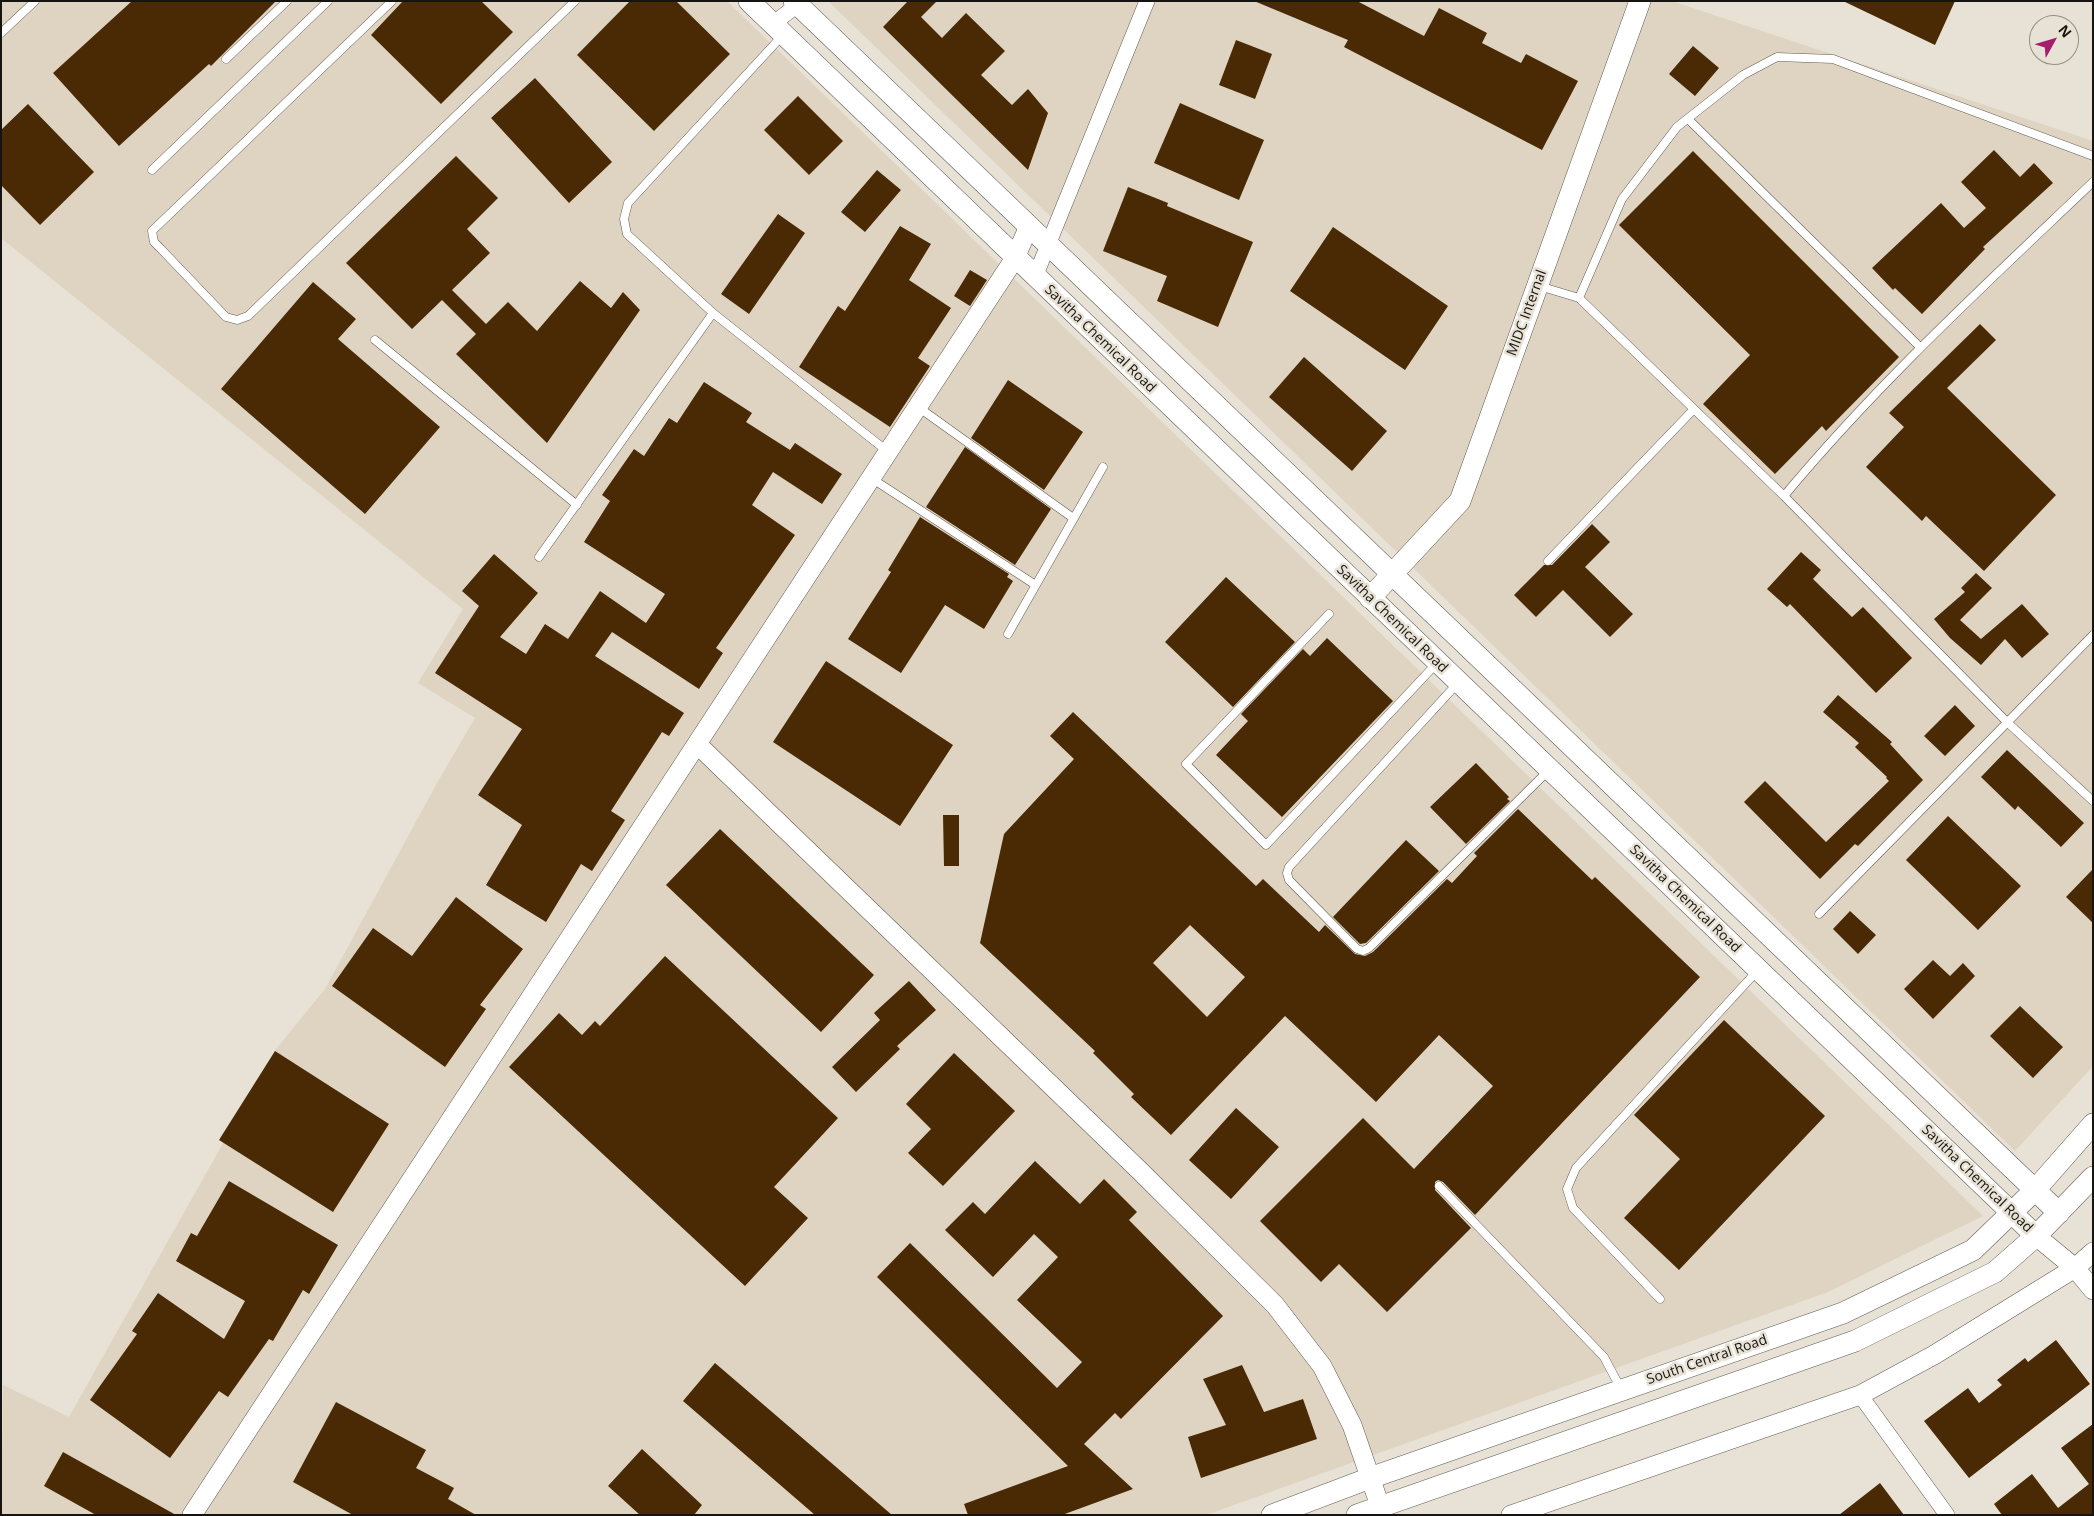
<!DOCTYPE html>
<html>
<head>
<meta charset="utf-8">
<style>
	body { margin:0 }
	#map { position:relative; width:2094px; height:1516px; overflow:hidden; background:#e8e1d5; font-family:"Open Sans",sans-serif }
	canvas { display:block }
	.frame { position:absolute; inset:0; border:2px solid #161410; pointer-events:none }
	.north { position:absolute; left:2029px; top:15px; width:50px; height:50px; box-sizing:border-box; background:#e8e1d5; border:1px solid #948f86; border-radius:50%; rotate:51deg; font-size:14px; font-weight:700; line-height:20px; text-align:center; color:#161410 }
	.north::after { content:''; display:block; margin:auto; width:18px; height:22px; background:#a31f6d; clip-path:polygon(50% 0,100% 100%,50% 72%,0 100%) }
</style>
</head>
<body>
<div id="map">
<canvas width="2094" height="1516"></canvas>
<div class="frame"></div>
<div class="north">N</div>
</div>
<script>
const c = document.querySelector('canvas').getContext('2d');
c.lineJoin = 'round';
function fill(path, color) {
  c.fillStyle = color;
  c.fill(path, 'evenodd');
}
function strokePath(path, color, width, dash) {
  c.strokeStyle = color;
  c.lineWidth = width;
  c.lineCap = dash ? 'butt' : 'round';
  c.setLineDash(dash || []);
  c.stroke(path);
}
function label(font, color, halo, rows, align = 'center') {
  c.font = font + ' "Open Sans",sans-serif';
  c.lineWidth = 5;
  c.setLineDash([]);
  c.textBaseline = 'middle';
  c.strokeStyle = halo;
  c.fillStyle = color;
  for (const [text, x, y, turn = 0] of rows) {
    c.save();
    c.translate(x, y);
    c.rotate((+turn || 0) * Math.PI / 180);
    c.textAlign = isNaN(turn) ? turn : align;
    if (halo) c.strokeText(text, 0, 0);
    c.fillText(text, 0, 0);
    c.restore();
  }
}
fill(new Path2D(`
	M1 1H727L1983 1216 1828 1292 1206 1515H1L3 1385 69 1417 276 1049 325 989 437 783 475 718 418 683 463 609 1 238Z
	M828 1H1672L2093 141V1066L2015 1151Z`), '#ded4c1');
fill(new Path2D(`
	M132 1H276L211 66 209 64 119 146 53 73Z
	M403 1H481L513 32 441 104 371 35Z
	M630 1H676L730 54 654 131 577 55Z
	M908 1H937L921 17 942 38 966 13 1005 51 981 75 1012 105 1028 89 1048 113 1028 170 883 27Z
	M1254 1H1357L1424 36 1439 8 1487 33 1482 43 1521 63 1526 54 1578 81 1542 150 1344 47 1348 40Z
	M1843 1H1955L1935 45Z
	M1236 40 1272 54 1255 99 1219 85Z
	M1693 46 1719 68 1695 96 1669 74Z
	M535 78 612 162 569 203 491 118Z
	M798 96 843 141 809 175 764 130Z
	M1180 103 1264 140 1239 200 1154 163Z
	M28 104 94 172 40 225 1 185V130Z
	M1994 150 2020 177 2034 163 2053 183 1983 247 1985 249 1922 314 1895 288 1893 290 1872 268 1941 203 1964 228 1986 208 1961 182Z
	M1693 151 1899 357 1826 431 1822 426 1775 474 1703 404 1750 355 1619 225Z
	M456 156 498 198 467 229 490 253 452 290 486 324 508 302 537 331 580 281 611 308 623 292 640 310 547 443 456 354 476 334 442 300 412 329 346 263Z
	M877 170 901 190 865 232 841 212Z
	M1128 187 1168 203 1167 206 1253 242 1218 327 1157 301 1167 276 1103 251Z
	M778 214 805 233 749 314 721 294Z
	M900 226 931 244 909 280 951 308 918 358 930 366 890 427 799 367 838 306 845 311Z
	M1333 227 1448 306 1405 370 1290 291Z
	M970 270 987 280 970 306 954 296Z
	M313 282 356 319 338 339 440 427 365 514 221 389Z
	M1980 324 1996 340 1947 388 2056 495 1984 571 1926 516 1922 521 1866 467 1904 427 1889 413Z
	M1304 357 1387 431 1352 471 1269 397Z
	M1008 380 1083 432 1044 490 971 438Z
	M704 382 752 413 746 422 790 450 795 443 842 474 822 504 773 472 752 505 795 535 716 648 723 653 699 689 612 632 595 656 684 713 669 736 662 732 611 811 625 820 592 871 581 864 546 922 486 885 522 825 478 795 522 729 435 673 479 606 462 591 494 554 538 593 500 637 526 654 545 624 568 639 600 591 646 623 665 594 584 542 610 501 602 495 634 449 644 456 669 418 677 423Z
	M965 447 1051 509 1015 565 926 507Z
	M920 517 1009 574 1007 577 1013 581 984 629 945 605 901 673 848 639 891 572 888 570Z
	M1592 524 1610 542 1585 567 1633 614 1610 637 1563 590 1536 617 1514 595 1544 565H1552Z
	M1801 552 1821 570 1813 579 1852 617 1863 607 1912 658 1876 693 1790 604 1787 607 1767 589Z
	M1976 573 1992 588 1960 620 1981 639 2022 604 2049 634 2022 658 2005 639 1981 665 1950 638 1934 619 1965 592 1961 588Z
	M1226 577 1295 642 1233 707 1165 642Z
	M1327 638 1393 701 1282 817 1216 755 1248 721 1241 714 1303 649 1310 656Z
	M826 661 953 745 900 826 773 742Z
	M1838 695 1892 742 1890 744 1923 780 1858 846 1855 844 1820 879 1744 802 1765 781 1826 842 1889 781 1886 778 1887 777 1855 747 1859 743 1823 712Z
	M1955 705 1975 726 1945 756 1924 736Z
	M1073 712 1256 886 1263 879 1319 932 1325 925 1355 954 1365 956 1373 952 1447 879 1452 883 1477 856 1474 853 1518 809 1592 880 1595 877 1700 977 1475 1215 1443 1182 1438 1180 1435 1182V1190L1471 1228 1387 1312 1339 1264 1321 1282 1260 1221 1363 1118 1414 1169 1493 1086 1439 1035 1376 1102 1285 1016 1171 1135 1131 1097 1134 1094 1093 1053 1095 1051 980 943 1004 834 1074 759 1050 736ZM1190 925 1245 977 1207 1017 1153 963Z
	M2007 750 2084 823 2061 847 2018 806 2015 810 1981 777Z
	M1476 763 1509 797 1507 799 1510 801 1466 844 1430 807Z
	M943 815H959V866H944Z
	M1948 816 2021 886 1978 930 1906 860Z
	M720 829 874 975 821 1032 666 885Z
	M1406 840 1439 871 1366 943 1360 944 1333 917Z
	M2093 869V923L2066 897Z
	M456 897 523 949 480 1005 486 1009 445 1067 332 986 373 928 412 956Z
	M1850 911 1876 935 1858 954 1833 929Z
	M665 956 838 1118 774 1187 808 1218 745 1286 509 1067 559 1013 582 1035 595 1021 600 1026Z
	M1933 960 1950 976 1963 963 1975 976 1933 1019 1904 989Z
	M909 981 936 1010 897 1046 900 1049 856 1092 832 1067 880 1020 874 1013Z
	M2020 1006 2063 1047 2033 1078 1990 1036Z
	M1724 1020 1825 1116 1679 1270 1624 1218 1680 1159 1634 1115Z
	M275 1051 389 1124 333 1212 219 1140Z
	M954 1053 1015 1111 943 1186 908 1153 931 1129 906 1104Z
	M1236 1108 1279 1147 1231 1199 1189 1160Z
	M1035 1161 1080 1204 1104 1179 1137 1212 1129 1220 1223 1316 1121 1419 1115 1413 1084 1444 1133 1489 1062 1515H968L964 1504 1068 1466 877 1277 910 1243 1057 1388 1082 1362 1017 1300 1058 1257 1034 1234 993 1277 945 1230 973 1202 985 1214Z
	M229 1181 338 1245 309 1294 303 1290 273 1341 269 1339 228 1397 219 1391 170 1458 90 1400 137 1334 132 1331 158 1293 224 1339 245 1301 176 1261 191 1233 197 1236Z
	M2056 1340 2090 1384 1969 1478 1924 1421 1968 1388 1979 1403 2002 1385 1997 1380 2025 1358 2028 1362Z
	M715 1363 892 1515H815L683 1401Z
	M1242 1365 1264 1412 1303 1399 1317 1439 1201 1478 1188 1437 1226 1425 1203 1379Z
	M336 1402 426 1450 416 1468 454 1488 448 1499 476 1515H353L293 1482Z
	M2093 1424V1515H2002L1994 1504 2032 1474 2058 1508 2089 1484 2061 1448Z
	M642 1449 702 1505 694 1515H640L608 1486Z
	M63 1452 176 1515H96L44 1486Z
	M1880 1483 1904 1515H1839Z`), '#4a2a04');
const service = new Path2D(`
	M392 1 152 231 154 242 161 249 226 317 237 320 248 316 575 1
	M1 33 35 1
	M782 36 628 203 624 219 627 234 713 313 887 451
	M226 59 287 1
	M1688 119 1920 347
	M152 170 328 1
	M1539 286 1579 298 1622 199 1677 127 1743 75 1777 57 1833 59 2093 156
	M1579 298 1784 496 2008 723 2093 801
	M375 340 577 505
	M918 407 1073 518
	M871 478 1034 584
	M1784 496C1878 383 1986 284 2093 182
	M539 557 713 313
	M1548 561 1694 409
	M1329 614 1186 764 1266 845 1436 664
	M1008 634 1103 467
	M1457 684 1289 867 1287 873 1289 880 1357 949 1363 951 1369 948 1548 771
	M1819 914 2093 635
	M1439 1186 1604 1357 1621 1389
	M1660 1299 1573 1208 1567 1189 1576 1168 1758 970`);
const minor = new Path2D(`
	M773 24 802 1
	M1035 277 1147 1
	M1860 1395 1947 1515`);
const tertiary = new Path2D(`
	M697 744 1139 1170 1275 1305 1322 1366 1352 1425 1380 1506
	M2036 1236 2075 1268 2093 1290
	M192 1515 1015 258 1029 226
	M1511 1515 1860 1395 1934 1355 2075 1268 2093 1252`);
const secondary = new Path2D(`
	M749 1 2036 1236
	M794 1 2059 1213
	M1370 598 1460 501 1640 1
	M1272 1515 1370 1478 1843 1313 1973 1250 2035 1190 2093 1124
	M1357 1515 1855 1341 1995 1272 2036 1236 2093 1177`);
strokePath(service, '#635d53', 9);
strokePath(minor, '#635d53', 16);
strokePath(tertiary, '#635d53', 20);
strokePath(secondary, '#635d53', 22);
strokePath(service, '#fff', 8);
strokePath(minor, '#fff', 15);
strokePath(tertiary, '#fff', 19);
strokePath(secondary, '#fff', 21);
label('14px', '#161410', '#e8e1d5', [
	["MIDC Internal",1527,313,-70],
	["Savitha Chemical Road",1100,339,44],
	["Savitha Chemical Road",1392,619,44],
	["Savitha Chemical Road",1685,899,44],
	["Savitha Chemical Road",1977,1179,44],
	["South Central Road",1707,1360,-19]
]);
</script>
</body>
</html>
